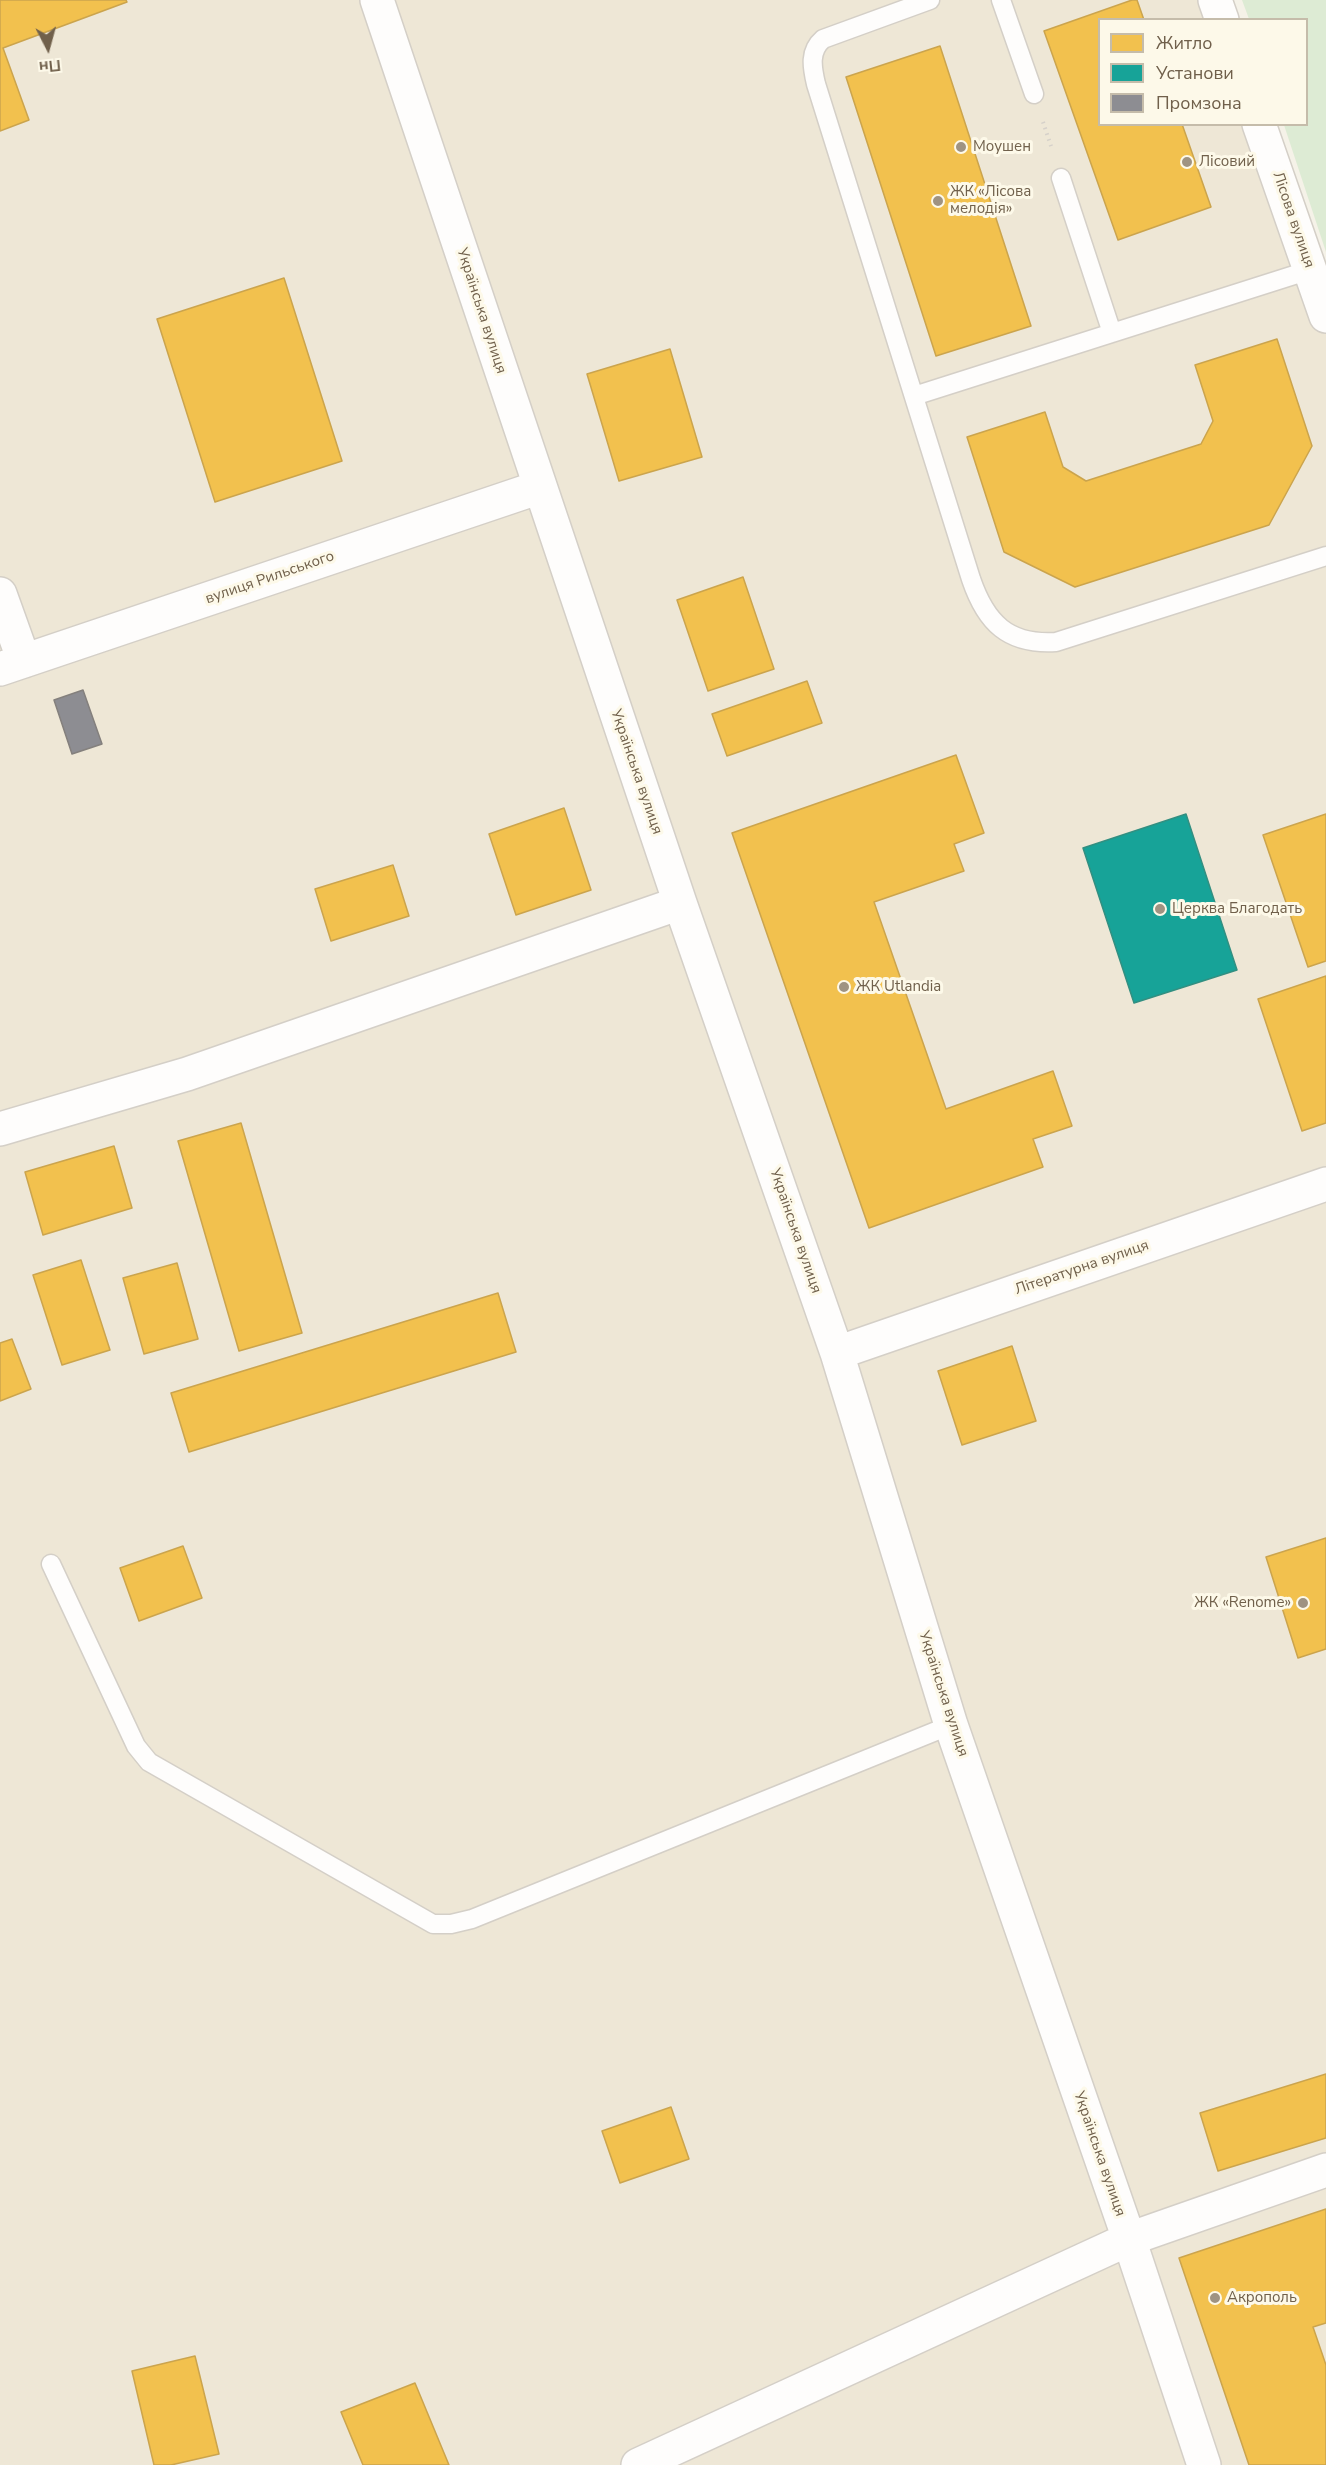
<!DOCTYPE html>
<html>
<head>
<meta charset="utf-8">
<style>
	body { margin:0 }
	#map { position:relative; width:1326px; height:2465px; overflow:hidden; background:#f5f2e8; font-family:"Nunito Sans",sans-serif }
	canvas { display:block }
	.legend { position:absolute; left:1098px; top:18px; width:210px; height:108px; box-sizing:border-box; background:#fdf9e9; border:2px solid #c5bcaa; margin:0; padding:8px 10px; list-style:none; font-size:18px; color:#70604b }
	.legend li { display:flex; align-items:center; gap:12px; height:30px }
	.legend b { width:30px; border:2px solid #c5bcaa }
	.north { position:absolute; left:18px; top:18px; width:60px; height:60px; -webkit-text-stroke:4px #fdf9e9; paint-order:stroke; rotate:174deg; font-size:16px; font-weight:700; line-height:24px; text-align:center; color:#70604b }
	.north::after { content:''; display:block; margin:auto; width:21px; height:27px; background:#70604b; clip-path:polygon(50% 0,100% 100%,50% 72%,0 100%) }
</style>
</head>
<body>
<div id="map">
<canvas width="1326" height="2465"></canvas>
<ul class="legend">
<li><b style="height:16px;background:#f2c14e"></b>Житло</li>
<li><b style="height:16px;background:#17a398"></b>Установи</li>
<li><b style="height:16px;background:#8d8d92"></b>Промзона</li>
</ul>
<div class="north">Пн</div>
</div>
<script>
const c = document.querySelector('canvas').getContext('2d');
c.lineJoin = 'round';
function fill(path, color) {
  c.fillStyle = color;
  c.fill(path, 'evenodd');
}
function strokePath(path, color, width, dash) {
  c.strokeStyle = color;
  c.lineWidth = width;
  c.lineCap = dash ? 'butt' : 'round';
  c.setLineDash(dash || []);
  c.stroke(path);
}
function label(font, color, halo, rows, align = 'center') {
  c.font = font + ' "Nunito Sans",sans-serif';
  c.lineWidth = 6;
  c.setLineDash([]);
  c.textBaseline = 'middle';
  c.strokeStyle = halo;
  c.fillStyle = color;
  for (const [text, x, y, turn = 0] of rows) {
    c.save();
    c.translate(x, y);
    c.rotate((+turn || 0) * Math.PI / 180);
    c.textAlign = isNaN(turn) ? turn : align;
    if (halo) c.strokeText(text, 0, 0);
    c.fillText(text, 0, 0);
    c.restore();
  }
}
fill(new Path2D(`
	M0 0H1226L1231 19 1100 20V124L1263 125 1326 324V2465H0Z`), '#eee7d6');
fill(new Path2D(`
	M1242 0H1326V252L1284 125 1306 124V20L1249 19Z`), '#ddebd4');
const homes = new Path2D(`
	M0 0H126L127 2 3 48 29 120 0 131Z
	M1132 0H1137L1144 20H1100V124H1182L1211 207 1118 240 1044 31Z
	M940 46 1031 326 936 356 846 77Z
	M284 278 342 461 215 502 157 319Z
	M1277 339 1312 446 1269 525 1075 587 1004 552 967 437 1045 412 1063 467 1086 481 1201 444 1213 421 1195 365Z
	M670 349 702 457 619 481 587 374Z
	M743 577 774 669 708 691 677 600Z
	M807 681 822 723 727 756 712 714Z
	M956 755 984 833 954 844 964 871 874 902 946 1109 1053 1071 1072 1126 1033 1139 1043 1167 869 1228 732 833Z
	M564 808 591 890 516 915 489 834Z
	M1326 814V961L1308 967 1263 835Z
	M393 865 409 916 331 941 315 889Z
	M1326 976V1123L1302 1131 1258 999Z
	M241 1123 302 1333 239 1351 178 1141Z
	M114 1146 132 1208 43 1235 25 1172Z
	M81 1260 110 1350 62 1365 33 1275Z
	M177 1263 198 1339 144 1354 123 1278Z
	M498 1293 516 1352 189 1452 171 1393Z
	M12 1339 31 1389 0 1401V1343Z
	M1012 1346 1036 1421 962 1445 938 1371Z
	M1326 1538V1649L1298 1658 1266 1557Z
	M183 1546 202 1598 139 1621 120 1568Z
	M1326 2074V2138L1218 2171 1200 2113Z
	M671 2107 689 2159 620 2183 602 2131Z
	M1326 2209V2323L1313 2327 1326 2365V2465H1249L1179 2258Z
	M195 2356 219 2454 171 2465H154L132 2371Z
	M415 2383 449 2465H363L341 2412Z`);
fill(homes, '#f2c14e');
strokePath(homes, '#cba44d', 1.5);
const public = new Path2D(`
	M1186 814 1237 970 1134 1003 1083 848Z`);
fill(public, '#17a398');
strokePath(public, '#328f81', 1.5);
const industry = new Path2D(`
	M83 690 102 744 72 754 54 700Z`);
fill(industry, '#8d8d92');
strokePath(industry, '#84807d', 1.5);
const lane = new Path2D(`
	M930 0 823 39C809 51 812 67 816 84L971 579C986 623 1008 645 1056 642L1326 556
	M1001 0 1034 94
	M1061 178 1112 333
	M914 396 1310 270
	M51 1564 136 1746 149 1762 433 1924H451L472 1919 951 1725`);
const street = new Path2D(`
	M377 0 680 903 837 1353 951 1725 1129 2239 1204 2465
	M1215 0 1222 20
	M1259 124 1326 316
	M0 594 24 661
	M0 669 540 487
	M0 1129 187 1074 680 903
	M837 1353 1326 1184
	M638 2465 1129 2239 1326 2170`);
strokePath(lane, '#d4cfc7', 21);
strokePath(street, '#d4cfc7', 36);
strokePath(new Path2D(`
	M1043 122 1052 149`), '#d6d1ca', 4, [1.5, 4.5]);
strokePath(lane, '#fefdfc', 18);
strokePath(street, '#fefdfc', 33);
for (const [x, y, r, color] of [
	[961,147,6,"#9f9382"],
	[1187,162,6,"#9f9382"],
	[938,201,6,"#9f9382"],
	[1160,909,6,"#9f9382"],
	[844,987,6,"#9f9382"],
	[1303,1603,6,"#9f9382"],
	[1215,2298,6,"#9f9382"]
]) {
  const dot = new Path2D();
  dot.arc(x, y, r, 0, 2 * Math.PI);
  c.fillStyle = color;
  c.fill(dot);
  strokePath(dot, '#fdf9e9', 2);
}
label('15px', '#70604b', '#fdf9e9', [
	["Моушен",973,147],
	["Лісовий",1199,162],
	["ЖК «Лісова",950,192],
	["мелодія»",950,209],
	["Церква Благодать",1172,909],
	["ЖК Utlandia",856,987],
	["ЖК «Renome»",1291,1603,"right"],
	["Акрополь",1227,2298]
], 'left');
label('15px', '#70604b', '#fdf9e9', [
	["Лісова вулиця",1293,220,71],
	["Українська вулиця",481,311,72],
	["вулиця Рильського",270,578,-19],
	["Українська вулиця",636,772,71],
	["Українська вулиця",795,1231,71],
	["Літературна вулиця",1082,1268,-19],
	["Українська вулиця",943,1694,72],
	["Українська вулиця",1099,2154,71]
]);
</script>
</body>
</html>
